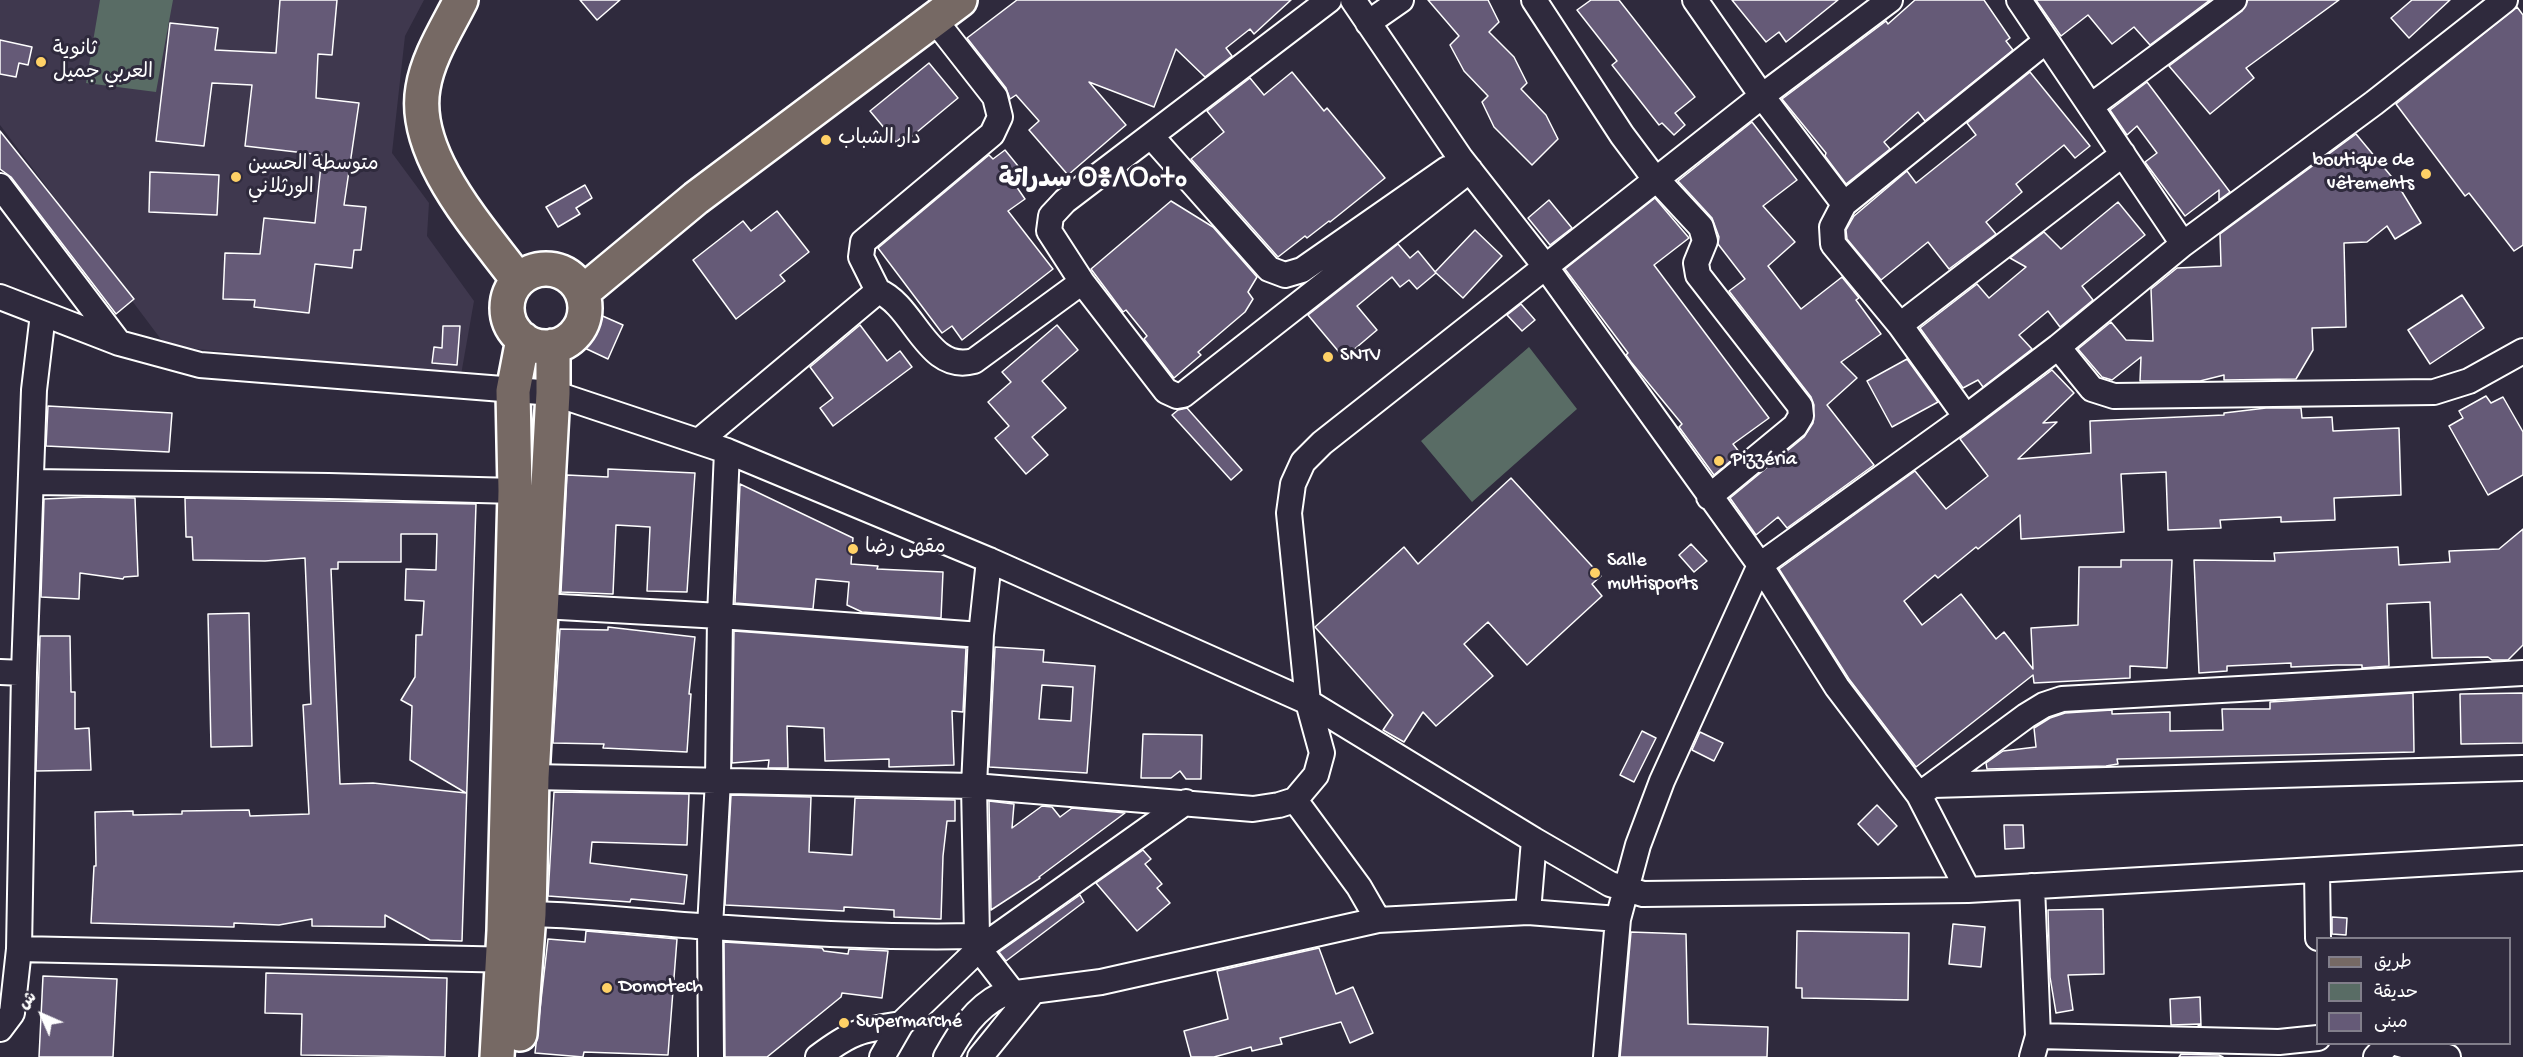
<!DOCTYPE html>
<html>
<head>
<meta charset="utf-8">
<style>
	body { margin:0 }
	#map { position:relative; width:2523px; height:1057px; overflow:hidden; background:#2f2a3d; font-family:"Gochi Hand","Playpen Sans Arabic",sans-serif }
	canvas { display:block }
	.legend { position:absolute; left:2316px; top:937px; width:195px; height:108px; box-sizing:border-box; background:#2f2a3d; border:2px solid #827f8b; margin:0; padding:8px 10px; list-style:none; font-size:18px; color:#fff }
	.legend li { display:flex; align-items:center; gap:12px; height:30px }
	.legend b { width:30px; border:2px solid #827f8b }
	.north { position:absolute; left:12px; top:985px; width:60px; height:60px; -webkit-text-stroke:4px #2f2a3d; paint-order:stroke; rotate:315deg; font-size:16px; font-weight:700; line-height:24px; text-align:center; color:#fff }
	.north::after { content:''; display:block; margin:auto; width:21px; height:27px; background:#fff; clip-path:polygon(50% 0,100% 100%,50% 72%,0 100%) }
</style>
</head>
<body>
<div id="map">
<canvas width="2523" height="1057"></canvas>
<ul class="legend">
<li><b style="height:8px;background:#766964"></b>طريق</li>
<li><b style="height:16px;background:#596c65"></b>حديقة</li>
<li><b style="height:16px;background:#655a77"></b>مبنى</li>
</ul>
<div class="north">ش</div>
</div>
<script>
const c = document.querySelector('canvas').getContext('2d');
c.lineJoin = 'round';
function fill(path, color) {
  c.fillStyle = color;
  c.fill(path, 'evenodd');
}
function strokePath(path, color, width, dash) {
  c.strokeStyle = color;
  c.lineWidth = width;
  c.lineCap = dash ? 'butt' : 'round';
  c.setLineDash(dash || []);
  c.stroke(path);
}
function label(font, color, halo, rows, align = 'center') {
  c.font = font + ' "Gochi Hand","Playpen Sans Arabic","Noto Sans Tifinagh",sans-serif';
  c.lineWidth = 6;
  c.setLineDash([]);
  c.textBaseline = 'middle';
  c.strokeStyle = halo;
  c.fillStyle = color;
  for (const [text, x, y, turn = 0] of rows) {
    c.save();
    c.translate(x, y);
    c.rotate((+turn || 0) * Math.PI / 180);
    c.textAlign = isNaN(turn) ? turn : align;
    if (halo) c.strokeText(text, 0, 0);
    c.fillText(text, 0, 0);
    c.restore();
  }
}
fill(new Path2D(`
	M0 0H424L405 36 392 153 429 203 427 236 474 301 461 375 166 346 0 125Z`), '#3f384e');
fill(new Path2D(`
	M100 0H173L156 92 86 83Z
	M1529 347 1577 409 1472 502 1421 441Z`), '#596c65');
const building = new Path2D(`
	M280 0H337L332 55 318 54 316 98 359 103 344 205 366 207 361 250H354L352 268 315 264 309 313 254 307 255 300 223 299 225 253 260 254 264 218 315 223 322 155 245 146 252 85 212 83 204 146 156 141 170 23 218 28 215 50 276 53Z
	M580 0H620L597 20Z
	M1017 0H1291L1254 34 1250 29 1226 48 1232 56 1205 77 1176 49 1154 107 1089 82 1126 125 1068 175 1029 130 1039 121 1016 95 1010 99 1006 88 967 38Z
	M1428 0H1488L1499 22 1489 32 1514 57 1527 83 1521 89 1546 115 1558 139 1532 165 1494 127 1482 102 1488 96 1464 71 1450 45 1459 36Z
	M1591 0H1619L1695 97 1675 113 1685 125 1674 135 1662 123 1659 125 1612 65 1617 61 1577 10Z
	M1732 0H1838L1786 42 1779 32 1766 42Z
	M1915 0H1984L2010 38 2006 41 2013 50 1925 121 1918 112 1884 142 1890 149 1846 184 1825 156 1826 153 1782 99 1886 21 1888 24Z
	M2036 0H2210L2150 45 2134 27 2112 44 2088 15 2061 36Z
	M2248 0H2339L2246 68 2254 78 2210 114 2169 66 2242 11Z
	M2412 0H2450L2409 38 2391 18Z
	M2517 7 2523 15V245L2514 251 2469 193 2465 196 2396 104Z
	M0 40 32 47 28 65 19 63 16 77 0 74Z
	M929 63 958 98 911 137 907 133 896 142 870 111Z
	M1292 72 1324 111 1327 108 1385 178 1330 222 1329 221 1307 238 1305 236 1278 257 1191 159 1224 132 1207 111 1250 78 1264 95Z
	M2030 72 2090 146 2075 158 2064 145 2016 184 2022 192 1986 222 1996 234 1949 269 1928 242 1881 280 1847 239 1846 230 1854 216 1907 171 1916 183 1976 135 1967 123Z
	M2147 82 2230 192 2219 200V190L2185 216 2145 162 2157 153 2137 126 2127 135 2110 110Z
	M1752 122 1797 180 1763 206 1795 242 1768 266 1801 309 1842 277 1859 298 1856 300 1881 334 1841 362 1857 378 1827 405 1874 465 1787 528 1778 517 1756 535 1730 498 1804 437 1813 423 1814 405 1811 397 1729 291 1745 279 1718 244 1719 237 1712 218 1678 181Z
	M0 131 134 299 116 314 11 177 0 169Z
	M2356 134 2396 182 2421 223 2395 239 2387 226 2367 242 2344 243 2346 327 2312 328 2313 350 2296 379 2224 380V375L2200 381H2140L2141 357 2112 380 2102 377 2078 349 2111 322 2126 340 2153 341 2151 289 2177 268 2221 266 2220 234Z
	M1005 150 1027 177 1016 186 1025 199 1008 211 1053 269 962 340 952 326 942 333 878 248 989 155 993 159Z
	M150 172 219 175 217 215 149 212Z
	M585 185 592 198 576 208 580 214 558 227 546 207Z
	M1655 198 1689 238 1654 265 1769 418 1733 444 1740 453 1714 475 1679 427 1682 424 1631 362 1626 355 1628 353 1565 269Z
	M1549 200 1572 228 1550 245 1528 218Z
	M1171 201 1213 227 1257 277 1248 292 1253 299 1245 312 1198 352 1201 355 1174 378 1144 339 1147 336 1126 310 1123 312 1091 269Z
	M2118 202 2145 235 2082 286 2093 300 2060 327 2048 311 2019 335 2032 349 1983 387 1978 380 1963 388 1920 328 1977 284 1989 298 2026 267 2010 258 2044 232 2061 249Z
	M777 211 809 252 780 275 785 281 736 319 693 260 743 221 751 231Z
	M1475 230 1502 256 1463 298 1435 272Z
	M1398 244 1410 258 1418 251 1436 273 1417 289 1409 280 1400 287 1392 277 1357 306 1377 330 1344 358 1308 315Z
	M2462 295 2484 328 2430 364 2408 330Z
	M1521 304 1535 320 1522 331 1507 315Z
	M589 310 623 325 608 359 574 343Z
	M860 325 887 361 900 351 912 367 833 426 820 408 833 398 810 367Z
	M1057 325 1078 350 1042 381 1066 408 1032 437 1048 455 1026 474 995 438 1009 426 988 402 1011 382 1002 372Z
	M443 326H460L457 365 432 363 434 347 442 348Z
	M1907 359 1938 402 1892 427 1867 381Z
	M2052 370 2074 393 2043 423 2057 422 2018 459 2091 453 2090 421 2224 415V413L2266 408H2301L2302 418 2332 417 2333 431 2399 428 2401 495 2334 498 2335 520 2281 522V517L2220 520 2221 528 2168 530 2166 472 2121 474 2124 532 2021 539 2020 515 1978 549 1976 547 1938 578 1935 575 1904 601 1922 625 1961 594 1996 639 2004 632 2033 669 2031 628 2078 625 2079 567H2121V560H2172L2167 668 2130 666V678L2034 683 2033 675 1916 767 1849 679 1779 569 1915 471 1946 509 1988 476 1960 439Z
	M2486 396 2491 403 2503 397 2523 432V475L2488 495 2449 426 2463 418 2459 411Z
	M48 406 172 413 169 452 46 446Z
	M1187 408 1242 470 1231 480 1172 415 1178 410Z
	M608 469 695 473 687 592 647 591 650 527 616 525 613 594 561 592 567 475 608 477Z
	M1511 478 1601 576 1592 584 1602 596 1527 665 1488 622 1464 644 1493 676 1436 726 1423 712 1404 742 1383 730 1393 715 1315 627 1404 547 1418 564Z
	M740 484 853 538 851 564 878 566 877 569 943 572 941 618 862 612 847 605 849 582 816 579 813 609 735 603Z
	M88 497 135 498 138 576 124 577 123 579 80 573 79 599 41 597 44 499Z
	M185 498 476 504 462 941 430 940 385 915V927L312 926V919L279 925 234 923V927L91 923 94 866H96L95 812 133 811V815L182 814V811L249 810 250 816 309 814 303 705 311 704 305 558 265 561 193 560 192 537H186ZM401 534H437L436 570 406 569 405 600 424 601 422 635H416L415 677 401 700 412 706 410 760 466 793 373 783 340 784 331 569H338V562H401Z
	M2523 529V645L2508 660H2492L2488 657 2432 658 2430 602 2387 604 2389 666 2362 668V665H2337L2291 667V663L2227 666V671L2199 673 2194 560 2275 561 2274 553 2398 547 2399 565 2450 562 2449 551 2499 549Z
	M1691 544 1707 561 1694 572 1679 555Z
	M249 613 252 746 211 747 208 614Z
	M608 627 695 637 689 694H691L687 752 603 748 604 744 553 743 560 629 608 630Z
	M734 631 966 648 963 712 952 711 954 765 889 767V759L825 761 824 728 787 726 788 768H768L769 760 732 763Z
	M40 636H70L71 692H75V729L89 728 91 770 36 771Z
	M995 647 1044 650 1043 662 1095 666 1087 773 989 767ZM1042 685 1073 687 1071 721 1039 719Z
	M2413 693 2414 752 2117 759 2118 764 2106 766 1987 769 1986 763 2003 751 2036 747 2034 728 2050 718 2065 713 2112 710V714L2170 712V731L2223 730 2222 709H2270V702Z
	M2523 693V743L2461 744 2460 694Z
	M1642 731 1656 738 1634 782 1620 775Z
	M1700 732 1723 743 1714 761 1692 750Z
	M1143 734 1202 735 1201 779H1186L1180 771 1171 778H1141Z
	M554 792 689 794 687 845 592 842 590 863 687 875 684 904 631 899 630 902 548 896Z
	M731 795 811 797 809 852 852 855 855 798 955 800V821H947L943 856 941 919 894 917V910L844 907V911L725 905Z
	M989 801 1014 804 1012 828 1042 806 1052 807 1060 817 1072 808 1125 813 1039 877 1040 878 991 910Z
	M1877 805 1897 826 1878 845 1858 824Z
	M2004 825H2023L2024 848 2005 849Z
	M1143 850 1151 859 1145 864 1162 884 1157 888 1170 903 1137 931 1096 883Z
	M1080 895 1084 902 1006 961 999 952Z
	M2103 909 2104 974 2068 975 2073 1010 2056 1013 2050 977 2048 910Z
	M2332 917 2347 918 2346 935 2332 934Z
	M1953 924 1985 927 1981 967 1949 964Z
	M586 931 677 939 668 1055 584 1052 583 1057 535 1053 548 939 585 942Z
	M1797 931 1909 933 1908 1000 1802 998V988H1796Z
	M1631 932 1686 934 1688 1024 1768 1027 1767 1057H1620Z
	M724 942 822 948 824 951 848 954 849 949 888 951 882 998 842 993 841 997 767 1057H725Z
	M1319 948 1336 994 1353 987 1373 1033 1350 1043 1341 1022 1280 1038 1282 1044 1252 1051 1251 1047 1214 1057H1191L1184 1031 1228 1019 1217 971Z
	M266 973 447 978 445 1057 301 1055 302 1014 265 1013Z
	M43 976 117 979 113 1057H39Z
	M2200 997 2201 1026H2198L2200 1024 2171 1025 2170 999Z
	M2181 1054 2219 1055 2223 1057H2179Z`);
fill(building, '#655a77');
strokePath(building, '#fff', 1.5);
const street = new Path2D(`
	M1353 0 1461 159 1545 266 1760 565 1837 687 1919 795 1968 890
	M1534 0 1622 135 1649 171 1701 227 1705 241 1696 263 1698 275 1800 406 1801 416 1795 426 1709 497
	M1695 0 1762 96 1844 204
	M2019 0 2183 244
	M1368 23 1401 0
	M2091 106 2234 0
	M1151 136 1269 269 1285 275 1302 270 1447 169
	M0 186 119 343
	M1082 282 1049 231 1051 216 1065 201 1329 0
	M878 291 861 257 863 242 992 134 1000 117 995 97 934 19
	M0 297 119 343 200 365 553 393 727 451 989 560 1308 702 1534 840 1610 884 1643 894 1968 890 2523 858
	M1900 325 2123 154
	M2058 347 2092 389 2114 396 2434 392 2469 381 2523 351
	M1966 417 1900 325 1833 244 1832 227 1844 204 2046 41
	M699 441 878 291C915 306 927 374 974 361L1082 282 1166 391 1177 396 1183 395 1470 170
	M32 482 329 486 515 491
	M989 560 981 635 974 786 977 936 979 949 1020 1002
	M542 606 720 616 981 635
	M0 672 24 673
	M532 777 974 786 1253 809 1279 805 1295 800 1316 775 1322 753 1308 702 1289 513 1293 484 1303 462 1322 443 1762 96 1890 0
	M1933 785 2523 768
	M1919 795 2026 716 2044 705 2062 699 2523 673
	M1295 800 1359 887 1378 920 1528 912 1618 919
	M2317 870 2318 938
	M1528 912 1534 840
	M529 914C590 915 650 923 712 927 800 933 888 938 977 936
	M19 949 517 960
	M0 1029 12 1013 19 949 24 673 34 390 43 314
	M2038 1036 2279 1042 2318 1038
	M2399 1044 2448 1057
	M711 1057 710 927 718 780 720 616 727 451
	M818 1057C851 1032 860 1030 901 1024
	M882 1057 901 1024 979 949 1186 802
	M946 1057C960 1032 975 1008 1001 995L1101 982 1378 920
	M980 1057 1032 993
	M1606 1057 1618 919 1638 845 1662 781 1760 565 1966 417 2058 347 2183 244 2374 103 2505 0
	M2032 1057 2038 1036 2032 886
	M2376 1057 2388 1044`);
const primary = new Path2D(`
	M461 0C447 28 428 57 423 88 411 155 481 230 518 280
	M507 308a39 39 0 1 1 78 0a39 39 0 1 1-78 0Z
	M583 292 696 198 960 0
	M520 1034 529 914 532 777 553 393V346
	M497 1057 504 931 515 491 513 391 523 339`);
strokePath(street, '#fff', 28);
strokePath(primary, '#fff', 38);
strokePath(street, '#2f2a3d', 24);
strokePath(primary, '#766964', 33);
for (const [x, y, r, color] of [
	[41,62,6,"#ffd166"],
	[826,140,6,"#ffd166"],
	[2426,174,6,"#ffd166"],
	[236,177,6,"#ffd166"],
	[1328,357,6,"#ffd166"],
	[1719,461,6,"#ffd166"],
	[853,549,6,"#ffd166"],
	[1595,573,6,"#ffd166"],
	[607,988,6,"#ffd166"],
	[844,1023,6,"#ffd166"]
]) {
  const dot = new Path2D();
  dot.arc(x, y, r, 0, 2 * Math.PI);
  c.fillStyle = color;
  c.fill(dot);
  strokePath(dot, '#2f2a3d', 2);
}
label('20px', '#fff', '#2f2a3d', [
	["ثانوية",53,51],
	["العربي جميل",53,74],
	["دار الشباب",838,140],
	["boutique de",2414,162,"right"],
	["vêtements",2414,185,"right"],
	["متوسطة الحسين",248,166],
	["الورثلاني",248,189],
	["SNTV",1340,357],
	["Pizzéria",1731,461],
	["مقهى رضا",865,549],
	["Salle",1607,562],
	["multisports",1607,585],
	["Domotech",619,988],
	["Supermarché",856,1023]
], 'left');
label('bold 26px', '#fff', '#2f2a3d', [
	["سدراتة ⵙⴻⴷⵔⴰⵜⴰ",1093,182]
]);
</script>
</body>
</html>
